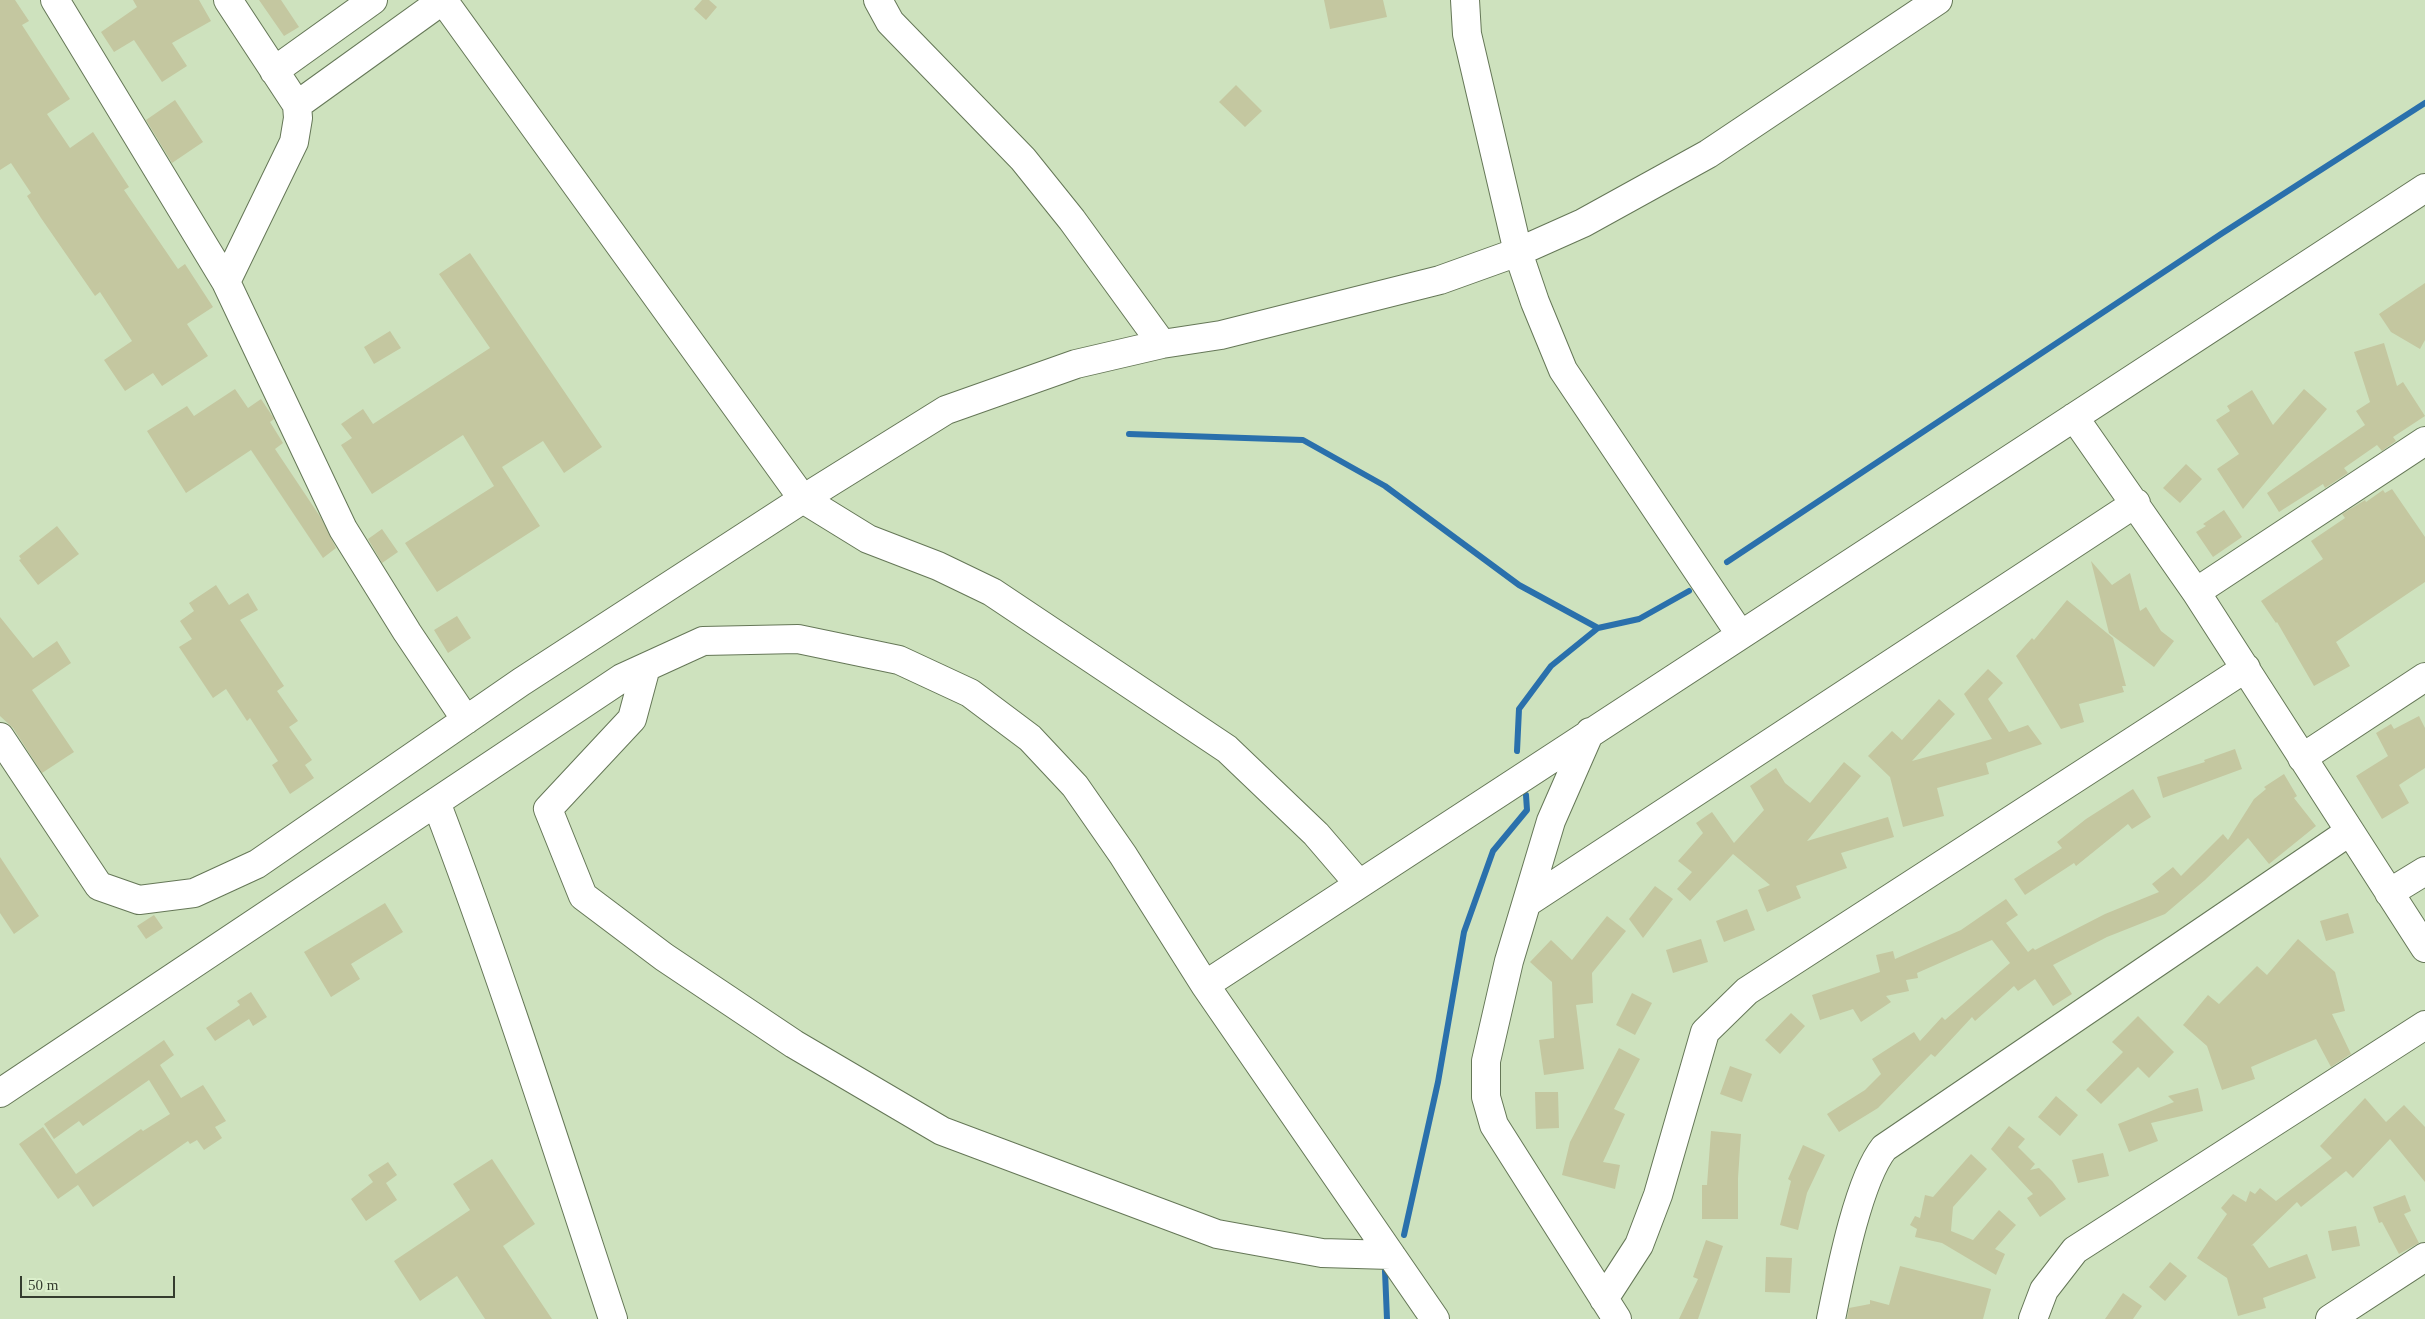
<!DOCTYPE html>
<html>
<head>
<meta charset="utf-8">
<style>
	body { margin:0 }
	#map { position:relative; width:2425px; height:1319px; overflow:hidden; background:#cee2be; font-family:Georgia,serif }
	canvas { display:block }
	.scale { position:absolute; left:20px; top:1276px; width:155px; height:22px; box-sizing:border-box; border:2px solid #343c2e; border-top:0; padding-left:6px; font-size:15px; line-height:18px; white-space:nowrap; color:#343c2e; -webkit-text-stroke:4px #dbefcb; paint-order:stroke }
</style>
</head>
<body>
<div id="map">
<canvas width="2425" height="1319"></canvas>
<div class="scale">50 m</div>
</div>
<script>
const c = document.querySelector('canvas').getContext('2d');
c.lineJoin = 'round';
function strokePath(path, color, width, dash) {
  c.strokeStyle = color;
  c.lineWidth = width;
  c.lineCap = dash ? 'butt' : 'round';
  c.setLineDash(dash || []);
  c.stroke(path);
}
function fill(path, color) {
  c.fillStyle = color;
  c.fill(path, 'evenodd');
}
strokePath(new Path2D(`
	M1129 434 1303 440 1385 486 1519 585 1598 628 1639 619 1689 591
	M1727 562 2221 234 2425 103
	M1517 751 1519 709 1551 666 1598 628
	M1404 1235 1438 1082 1464 932 1493 851 1527 810 1526 795
	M1385 1271 1387 1319`), '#2a70ac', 6);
fill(new Path2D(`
	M0 0H15L29 21 22 25 70 99 47 114 70 148 93 132 129 187 124 190 178 269 185 264 213 307 187 324 208 356 162 386 153 373 125 391 104 360 132 341 100 292 95 296 41 218 27 196 31 193 11 163 0 170Z
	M133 0H199L211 21 172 43 187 66 162 82 134 40 114 52 101 32 137 7Z
	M259 0H281L299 27 284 36Z
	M702 0H709L717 7 706 20 694 9Z
	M1324 0H1383L1387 17 1330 29Z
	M1236 85 1262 111 1245 127 1219 102Z
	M175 100 203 142 172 163 146 120Z
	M470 253 602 447 564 473 543 441 502 467 540 526 437 592 405 543 494 486 463 435 372 494 341 445 352 438 341 424 363 409 373 424 490 348 439 274Z
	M2425 283V340L2420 349 2391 332 2379 314Z
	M390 331 401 348 374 364 364 347Z
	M2384 343 2397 386 2403 382 2425 416 2393 437 2396 441 2382 451 2377 445 2344 468 2348 473 2325 488 2323 484 2279 512 2267 493 2365 425 2356 411 2370 402 2354 352Z
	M235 389 248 408 261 399 273 417 274 419 270 422 283 443 275 449 321 518 336 548 323 558 251 450 186 493 147 431 187 406 194 416Z
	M2304 389 2327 409 2243 509 2217 469 2239 454 2216 420 2230 411 2227 406 2252 390 2273 425Z
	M2186 464 2202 479 2180 503 2163 488Z
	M2392 489 2425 537V582L2336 642 2350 666 2314 686 2277 622 2276 623 2261 601 2323 559 2311 541 2345 518 2342 514 2365 500 2366 502 2383 490 2385 493Z
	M2224 510 2242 537 2213 557 2196 532 2206 526 2203 524Z
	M57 526 79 554 38 585 19 560 21 559 19 556Z
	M382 529 398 552 382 563 368 539Z
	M2091 561 2112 585 2130 573 2140 611 2146 607 2161 631 2174 641 2154 667 2109 633Z
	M216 585 229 605 248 593 258 610 240 620 284 686 277 691 298 721 289 727 312 760 305 765 314 778 290 794 272 765 278 761 250 718 247 721 226 689 213 698 179 647 192 639 180 621 194 611 189 603Z
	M2067 600 2113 638 2126 686H2122L2124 692 2079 704 2084 722 2061 729 2016 656 2032 638 2034 640Z
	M457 616 471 638 448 653 434 630Z
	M0 617 33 658 57 641 71 663 32 690 74 752 42 773 13 728 0 716Z
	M1988 669 2003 683 1988 699 2009 732 2028 725 2042 744 1986 763 1989 774 1937 788 1944 816 1903 827 1890 777 1868 756 1892 731 1902 740 1939 699 1955 714 1912 761 1992 739 1964 694Z
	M2419 716 2425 728V768L2399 785 2409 803 2382 819 2356 776 2388 756 2376 733 2391 724 2394 729Z
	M2235 749 2242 769 2163 798 2157 777 2205 762 2204 760Z
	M1844 762 1861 776 1807 841 1888 817 1894 837 1841 853 1847 868 1796 886 1801 898 1767 912 1758 890 1770 885 1733 854 1690 901 1677 889 1692 872 1678 861 1703 833 1696 823 1712 812 1734 843 1764 810 1750 786 1776 768 1785 783 1810 803Z
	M2284 774 2297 796 2294 798 2316 826 2269 864 2248 838 2205 880 2165 914 2107 937 2053 965 2072 994 2053 1006 2035 979 2018 991 2014 986 1975 1021 1972 1017 1935 1057 1931 1054 1878 1108 1839 1132 1827 1114 1865 1090 1881 1074 1872 1059 1914 1032 1920 1041 1942 1017 1945 1020 2010 963 1992 940 1917 973 1918 978 1906 980 1909 991 1886 996 1891 1002 1861 1022 1853 1009 1820 1020 1812 995 1880 972 1876 955 1893 951 1895 959 1961 930 2006 899 2018 915 2006 923 2028 952 2033 948 2035 950 2105 914 2159 892 2152 884 2173 867 2181 876 2223 834 2228 840 2254 799 2266 789 2264 787Z
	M2133 789 2151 817 2132 829 2128 824 2076 866 2074 863 2025 895 2014 879 2062 848 2057 842 2086 819Z
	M0 857 39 916 14 934 0 913Z
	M1655 886 1673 899 1643 938 1629 919Z
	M385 903 403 932 351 964 360 979 331 997 304 952Z
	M1747 909 1755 930 1724 942 1716 921Z
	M2348 913 2354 933 2326 941 2320 921Z
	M154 915 163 928 146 939 137 926Z
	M1607 916 1626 931 1592 973 1593 1003 1576 1005 1584 1069 1544 1075 1539 1040 1554 1038 1552 982 1530 962 1551 940 1572 960Z
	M1701 939 1708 962 1673 973 1666 950Z
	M2298 939 2335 972 2345 1011 2332 1014 2351 1054 2331 1067 2316 1039 2251 1067 2255 1079 2222 1090 2207 1046 2183 1025 2208 995 2219 1004 2257 966 2267 975Z
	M251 992 267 1017 253 1026 249 1019 215 1041 206 1028 240 1005 237 1001Z
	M1632 993 1652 1003 1635 1035 1616 1025Z
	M1791 1013 1805 1026 1780 1054 1765 1040Z
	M2138 1016 2174 1052 2149 1078 2138 1067 2101 1104 2086 1090 2123 1052 2112 1042Z
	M164 1040 174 1055 160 1065 181 1098 203 1085 226 1121 215 1127 222 1138 204 1150 197 1140 190 1144 188 1141 93 1207 78 1185 58 1199 19 1144 43 1127 76 1174 141 1129 143 1131 170 1114 149 1080 83 1126 79 1121 54 1139 44 1124Z
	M1619 1048 1640 1059 1614 1109 1625 1114 1603 1162 1620 1165 1615 1189 1562 1175 1570 1142Z
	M1730 1066 1752 1074 1742 1102 1720 1094Z
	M2198 1088 2203 1111 2151 1123 2158 1141 2129 1152 2118 1124 2174 1102 2168 1096Z
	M1535 1092H1558L1559 1128 1536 1129Z
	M2056 1096 2078 1115 2060 1136 2038 1117Z
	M2365 1098 2386 1122 2404 1105 2425 1127V1182L2390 1139 2353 1178 2346 1171 2301 1207 2297 1202 2251 1246 2253 1245 2269 1268 2307 1254 2316 1278 2263 1298 2266 1308 2238 1316 2227 1278 2197 1258 2227 1214 2221 1208 2233 1194 2246 1202 2250 1191 2255 1194 2260 1188 2276 1201 2332 1158 2320 1146Z
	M2009 1126 2025 1139 2018 1147 2035 1164 2030 1170 2039 1168 2052 1181 2066 1199 2040 1217 2027 1198 2033 1194 1991 1149Z
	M1711 1131 1741 1134 1738 1178V1219H1702V1185H1707Z
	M1803 1145 1825 1155 1807 1193 1798 1230 1780 1225 1791 1181 1788 1179Z
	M2103 1153 2109 1176 2078 1183 2072 1160Z
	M1971 1154 1987 1169 1953 1207 1951 1231 1973 1240 1999 1210 2016 1225 1995 1249 2005 1254 1996 1275 1942 1243 1915 1237 1917 1229 1910 1225 1915 1216 1920 1218 1925 1195 1933 1197Z
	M492 1159 535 1224 503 1246 552 1319H485L457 1276 420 1301 394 1261 470 1210 453 1184Z
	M388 1162 397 1175 386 1183 397 1200 366 1221 351 1199 373 1182 368 1175Z
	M2405 1195 2411 1211 2404 1214 2419 1243 2399 1254 2382 1222 2379 1223 2373 1207Z
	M2356 1226 2360 1246 2332 1251 2328 1231Z
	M1706 1240 1723 1246 1698 1319H1679L1698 1279 1693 1277Z
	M1766 1257 1792 1258 1790 1293 1765 1292Z
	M2170 1262 2187 1276 2165 1301 2149 1287Z
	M1900 1266 1991 1289 1983 1319H1847L1849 1308 1870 1304V1300L1889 1305Z
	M2123 1293 2142 1306 2133 1319H2105Z`), '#c4c7a0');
const minor = new Path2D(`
	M55 0 226 282 343 529 407 632 466 720
	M443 0 803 499 868 539 938 566 992 592 1227 749 1316 834 1359 884
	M878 0 890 22 1023 159 1072 220 1162 344
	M1465 0 1467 34 1518 252 1535 302 1563 370 1740 634
	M274 71 373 0
	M297 105 443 0
	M226 282 294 142 298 118 297 105 228 0
	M2074 417 2196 592 2425 948
	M2196 592 2425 441
	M646 667 632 719 548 809 583 896 664 957 794 1044 942 1131 1217 1234 1322 1253 1391 1255
	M1590 732 1551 821 1509 961 1486 1061V1097L1494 1125 1617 1319
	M0 737 99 886 139 900 194 893 257 864 521 682 803 499 946 410 1076 364 1162 344 1221 335 1440 280 1518 252 1583 223 1708 154 1938 0
	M2302 758 2425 677
	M436 802C501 972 556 1146 613 1319
	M2389 893 2425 871
	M1528 902 2136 503
	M1205 985 2425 188
	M0 1093 622 678 703 641 798 639 899 660 970 693 1030 738 1075 786 1123 855 1205 985 1435 1319
	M1604 1299 1639 1245 1658 1195 1705 1032 1747 991 2246 668
	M1831 1319C1840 1275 1858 1181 1884 1148L2349 832
	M2033 1319 2044 1290 2075 1250 2425 1025
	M2330 1319 2425 1257`);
strokePath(minor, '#657757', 30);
strokePath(minor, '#fff', 28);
</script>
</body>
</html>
